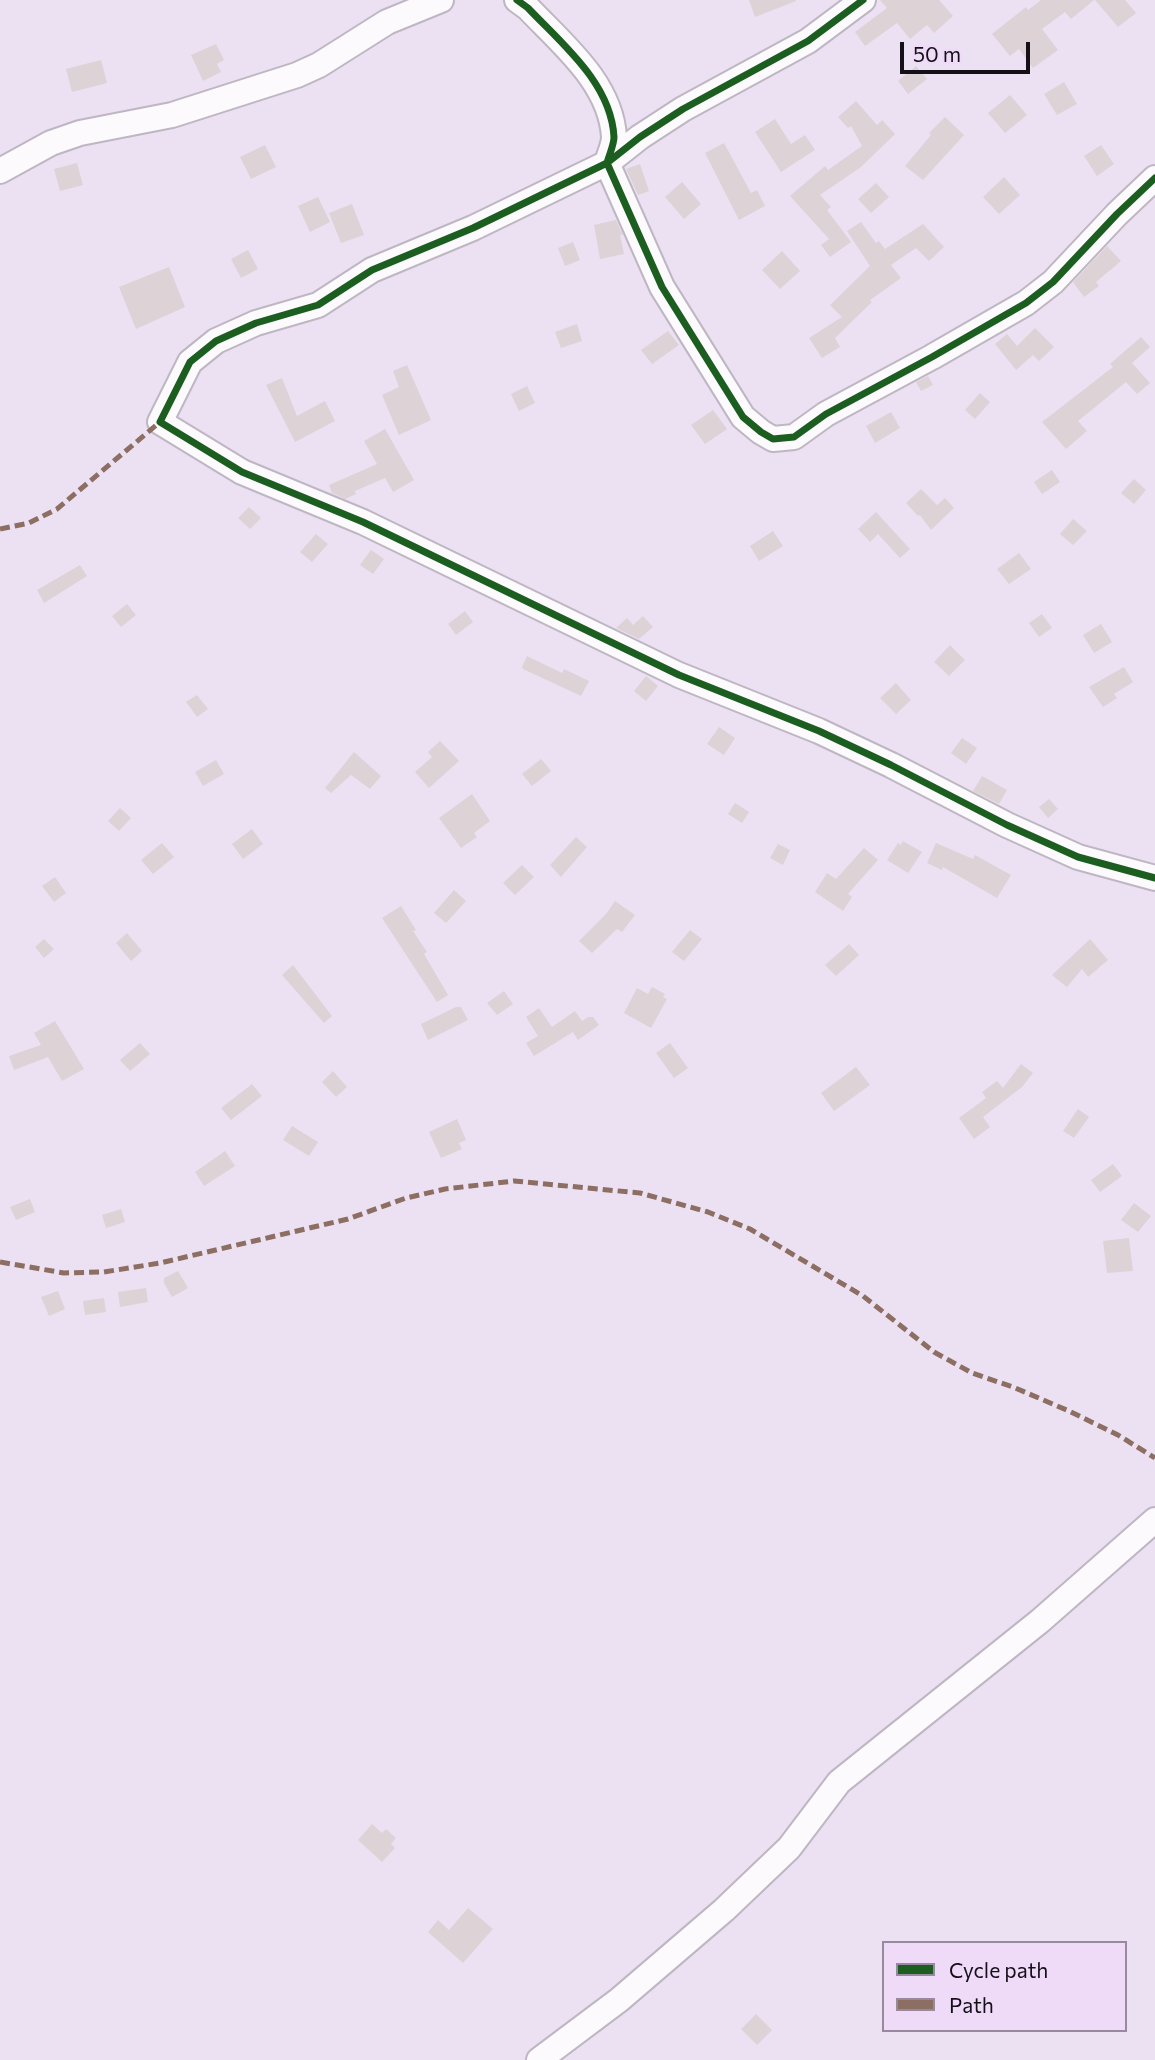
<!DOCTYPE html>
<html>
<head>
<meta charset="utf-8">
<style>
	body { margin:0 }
	#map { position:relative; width:1155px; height:2060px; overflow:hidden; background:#ece1f2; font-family:Commissioner,sans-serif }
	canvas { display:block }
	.legend { position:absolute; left:882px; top:1941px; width:245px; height:91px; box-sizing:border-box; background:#efdbf8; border:2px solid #98899e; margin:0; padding:9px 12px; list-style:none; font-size:21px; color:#150f18 }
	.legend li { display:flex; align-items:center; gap:14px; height:35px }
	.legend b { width:35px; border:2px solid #98899e }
	.scale { position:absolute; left:900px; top:42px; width:130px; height:32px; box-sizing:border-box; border:4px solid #150f18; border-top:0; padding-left:9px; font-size:21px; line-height:24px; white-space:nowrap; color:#150f18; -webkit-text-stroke:5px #efdbf8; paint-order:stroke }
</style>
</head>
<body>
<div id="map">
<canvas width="1155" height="2060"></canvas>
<ul class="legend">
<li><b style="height:9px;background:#1b5e20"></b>Cycle path</li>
<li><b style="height:9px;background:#8d6e63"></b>Path</li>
</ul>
<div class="scale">50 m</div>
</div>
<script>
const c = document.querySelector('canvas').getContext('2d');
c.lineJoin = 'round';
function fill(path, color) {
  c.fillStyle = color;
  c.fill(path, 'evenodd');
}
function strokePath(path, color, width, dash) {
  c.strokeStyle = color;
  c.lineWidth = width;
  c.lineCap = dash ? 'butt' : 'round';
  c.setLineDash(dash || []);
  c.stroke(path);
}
fill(new Path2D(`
	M749 0H796V1L755 17Z
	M880 0H939L953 16 934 33 927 25 910 39 897 23 865 46 855 32 887 8Z
	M1041 0H1094L1071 19 1065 12 1042 29 1058 50 1033 68 1019 49 1010 56 992 34 1026 7 1028 10Z
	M1095 0H1125L1136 13 1118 27Z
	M216 44 224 60 217 64 221 72 203 81 191 55Z
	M101 60 107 83 72 92 66 69Z
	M916 66 927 79 908 94 898 81Z
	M1064 82 1077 104 1057 115 1044 94Z
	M1010 95 1027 115 1005 133 988 113Z
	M856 101 877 125 882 120 895 134 861 167 820 195 831 207 827 210 851 242 830 257 821 245 829 239 790 196 825 166 828 170 862 146 851 126 848 128 838 117Z
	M945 117 964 135 923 180 905 166 931 135 929 133Z
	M775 119 791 144 805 135 815 150 781 172 755 132Z
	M724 143 751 193 757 190 765 206 739 220 705 153Z
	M265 145 276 167 251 179 240 157Z
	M1101 145 1114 164 1097 176 1084 156Z
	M77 163 83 185 60 191 54 169Z
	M640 164 649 191 638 195 626 169Z
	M1004 177 1020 195 999 214 983 197Z
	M682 182 701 204 684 219 665 197Z
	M876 183 889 197 871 213 858 199Z
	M318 197 330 222 310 232 298 206Z
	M352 204 364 235 341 243 329 213Z
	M616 220 623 235H620L624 254 600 259 594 225Z
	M861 222 876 243 879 241 885 249 923 224 944 247 929 261 916 248 891 265 901 278 870 300 872 302 835 338 840 347 822 358 809 338 842 317 830 305 870 266 847 231Z
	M573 242 580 260 565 266 558 248Z
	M1107 246 1121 261 1096 282 1099 286 1084 297 1073 282Z
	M248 250 258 269 241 278 231 259Z
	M782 251 800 271 780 289 762 270Z
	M169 267 185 307 136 329 119 287Z
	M577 324 582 341 561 348 555 332Z
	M1035 328 1054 347 1039 361 1033 355 1016 370 995 344 1007 334 1017 346Z
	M668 331 679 345 652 364 641 350Z
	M1141 337 1150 347 1132 363 1150 383 1137 394 1126 382 1078 421 1087 431 1066 449 1042 422 1113 367 1110 364Z
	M407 365 431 420 399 435 382 395 399 387 393 371Z
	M928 376 933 385 921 391 916 382Z
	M282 378 297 416 325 401 335 421 295 442 266 385Z
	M527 386 535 403 519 411 511 394Z
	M980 393 990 402 975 419 965 410Z
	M713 410 727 429 705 444 691 425Z
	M891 412 900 428 875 443 866 426Z
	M385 429 414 480 393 492 385 478 355 491 356 494 345 499 332 493 329 485 377 464 364 441Z
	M1052 470 1060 482 1042 494 1034 482Z
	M1134 479 1146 490 1134 504 1121 493Z
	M921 489 937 505 945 498 954 508 931 530 920 515 918 516 906 503Z
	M249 507 261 518 250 529 238 518Z
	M876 512 910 549 900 558 878 534 870 542 858 529Z
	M1073 519 1087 531 1073 545 1060 534Z
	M773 531 783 546 759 561 750 546Z
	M316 534 328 544 312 562 300 552Z
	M371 550 384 559 373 574 360 565Z
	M1019 553 1031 569 1009 584 997 569Z
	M80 565 87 576 44 603 37 590Z
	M127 604 136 615 121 627 112 616Z
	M465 611 473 622 456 635 448 624Z
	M1042 614 1052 628 1039 637 1029 623Z
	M643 616 653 627 639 639 616 628 627 618 633 625Z
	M1101 624 1112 642 1094 653 1083 635Z
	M950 645 965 660 949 676 934 662Z
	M527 656 562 673 564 669 589 681 581 696 523 669 522 667Z
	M1124 667 1133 682 1114 694 1117 698 1103 707 1089 687Z
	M646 676 658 686 646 701 634 691Z
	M896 683 911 700 896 714 880 698Z
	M197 695 208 709 197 717 186 702Z
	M719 727 735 738 724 755 707 744Z
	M962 738 977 748 966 764 951 753Z
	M440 741 459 761 429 788 415 772 432 757 428 752Z
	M354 752 381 776 370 789 351 775 331 793 325 788Z
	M541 759 551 771 532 786 522 774Z
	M216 760 224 774 203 786 195 772Z
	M982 776 1007 790 999 804 973 791Z
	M472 794 490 821 474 833 477 837 461 848 439 818Z
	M1049 799 1058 809 1048 818 1039 807Z
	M735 803 749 812 742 823 728 814Z
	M120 808 131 818 119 831 108 821Z
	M252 829 263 844 243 859 232 844Z
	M576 837 587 847 561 877 550 865Z
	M903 841 922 852 908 873 887 860 898 843 901 845Z
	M162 843 174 857 153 874 141 860Z
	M936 843 973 859 975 855 1011 875 997 898 943 867 942 870 927 863Z
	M778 844 790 850 783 865 770 858Z
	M864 848 878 860 848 894 852 897 843 911 815 892 827 873 836 879Z
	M522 865 534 877 515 895 503 883Z
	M55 877 66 893 54 902 42 886Z
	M454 890 466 901 446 923 434 913Z
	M615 901 635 915 622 932 617 929 592 953 579 941 606 914Z
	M401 906 416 930 413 931 427 952 424 954 448 995 437 1002 382 918Z
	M690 930 702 939 684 961 672 952Z
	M127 933 142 951 131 961 116 943Z
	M44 939 54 949 44 958 35 947Z
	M1090 939 1108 960 1088 977 1082 969 1067 987 1052 975Z
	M849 944 859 955 836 976 825 965Z
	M293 965 332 1016 324 1023 282 975Z
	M652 987 665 994 663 997 667 999 651 1028 624 1013 637 988 648 994Z
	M504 991 513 1004 497 1015 487 1003Z
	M456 1007H461L468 1020 428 1040 421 1024Z
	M539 1008 552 1027 575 1011 582 1021 588 1017H593L599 1025 578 1040 573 1032 534 1056 526 1043 538 1036 526 1017Z
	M55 1021 84 1069 62 1081 48 1057 14 1070 9 1056 41 1045 34 1033Z
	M140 1043 150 1054 130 1071 120 1060Z
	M670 1043 688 1068 674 1078 656 1053Z
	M1021 1064 1033 1073 1022 1087 983 1117 990 1127 974 1139 959 1118 986 1098 982 1092 997 1081 1003 1088Z
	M856 1067 870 1085 834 1111 821 1093Z
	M333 1071 347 1087 336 1097 322 1082Z
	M252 1084 262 1096 231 1120 221 1108Z
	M1078 1109 1089 1117 1074 1138 1063 1131Z
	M457 1119 466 1140 459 1143 462 1149 441 1158 429 1132Z
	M292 1126 318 1142 309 1156 283 1140Z
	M225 1151 235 1166 204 1186 195 1172Z
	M1113 1164 1122 1176 1100 1192 1091 1180Z
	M30 1199 35 1212 16 1220 10 1207Z
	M1134 1203 1151 1216 1138 1232 1121 1220Z
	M121 1209 125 1222 106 1228 102 1215Z
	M1129 1238 1133 1271 1107 1273 1103 1241Z
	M178 1271 188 1288 172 1297 164 1283V1278Z
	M146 1288 148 1302 120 1307 118 1292Z
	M58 1291 65 1309 49 1316 41 1297Z
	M104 1298 106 1312 85 1315 83 1301Z
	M372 1824 382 1833 386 1829 396 1838 391 1844 395 1848 382 1862 358 1840Z
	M468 1908 493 1929 463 1963 428 1932 438 1920 449 1930Z
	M756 2014 772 2030 757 2045 741 2029Z`), '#ddd2d6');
const minor = new Path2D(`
	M517 0 528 8C562 44 611 83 614 137 614 145 609 155 607 163L662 287 743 417 761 432 773 439 794 437 826 414 932 357 1026 303 1053 282 1117 214 1155 178
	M863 0 808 41 683 109 640 137 607 163 473 228 372 270 318 305 256 323 216 341 190 362 160 422 242 472 363 522 679 675 819 731 891 765 1007 825 1078 857 1155 878
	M0 171 51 143 80 133 172 115 297 75 319 65 387 22 441 0
	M539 2060 619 2000 724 1910 789 1848 839 1782 1040 1621 1155 1520`);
strokePath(minor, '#bfb6c3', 28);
strokePath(minor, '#fcfafd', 24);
strokePath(new Path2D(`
	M0 529 29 523 57 509 160 422
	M0 1262 64 1273 104 1272 160 1263 348 1219 406 1198 445 1189 514 1181 640 1193 708 1212 750 1229 863 1296 934 1352 972 1373 1013 1387 1069 1411 1118 1435 1155 1458`), '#8d6e63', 5, [10, 5]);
strokePath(new Path2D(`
	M517 0 528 8C562 44 611 83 614 137 614 145 609 155 607 163L662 287 743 417 761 432 773 439 794 437 826 414 932 357 1026 303 1053 282 1117 214 1155 178
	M863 0 808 41 683 109 640 137 607 163 473 228 372 270 318 305 256 323 216 341 190 362 160 422 242 472 363 522 679 675 819 731 891 765 1007 825 1078 857 1155 878`), '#1b5e20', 7);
</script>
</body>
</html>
